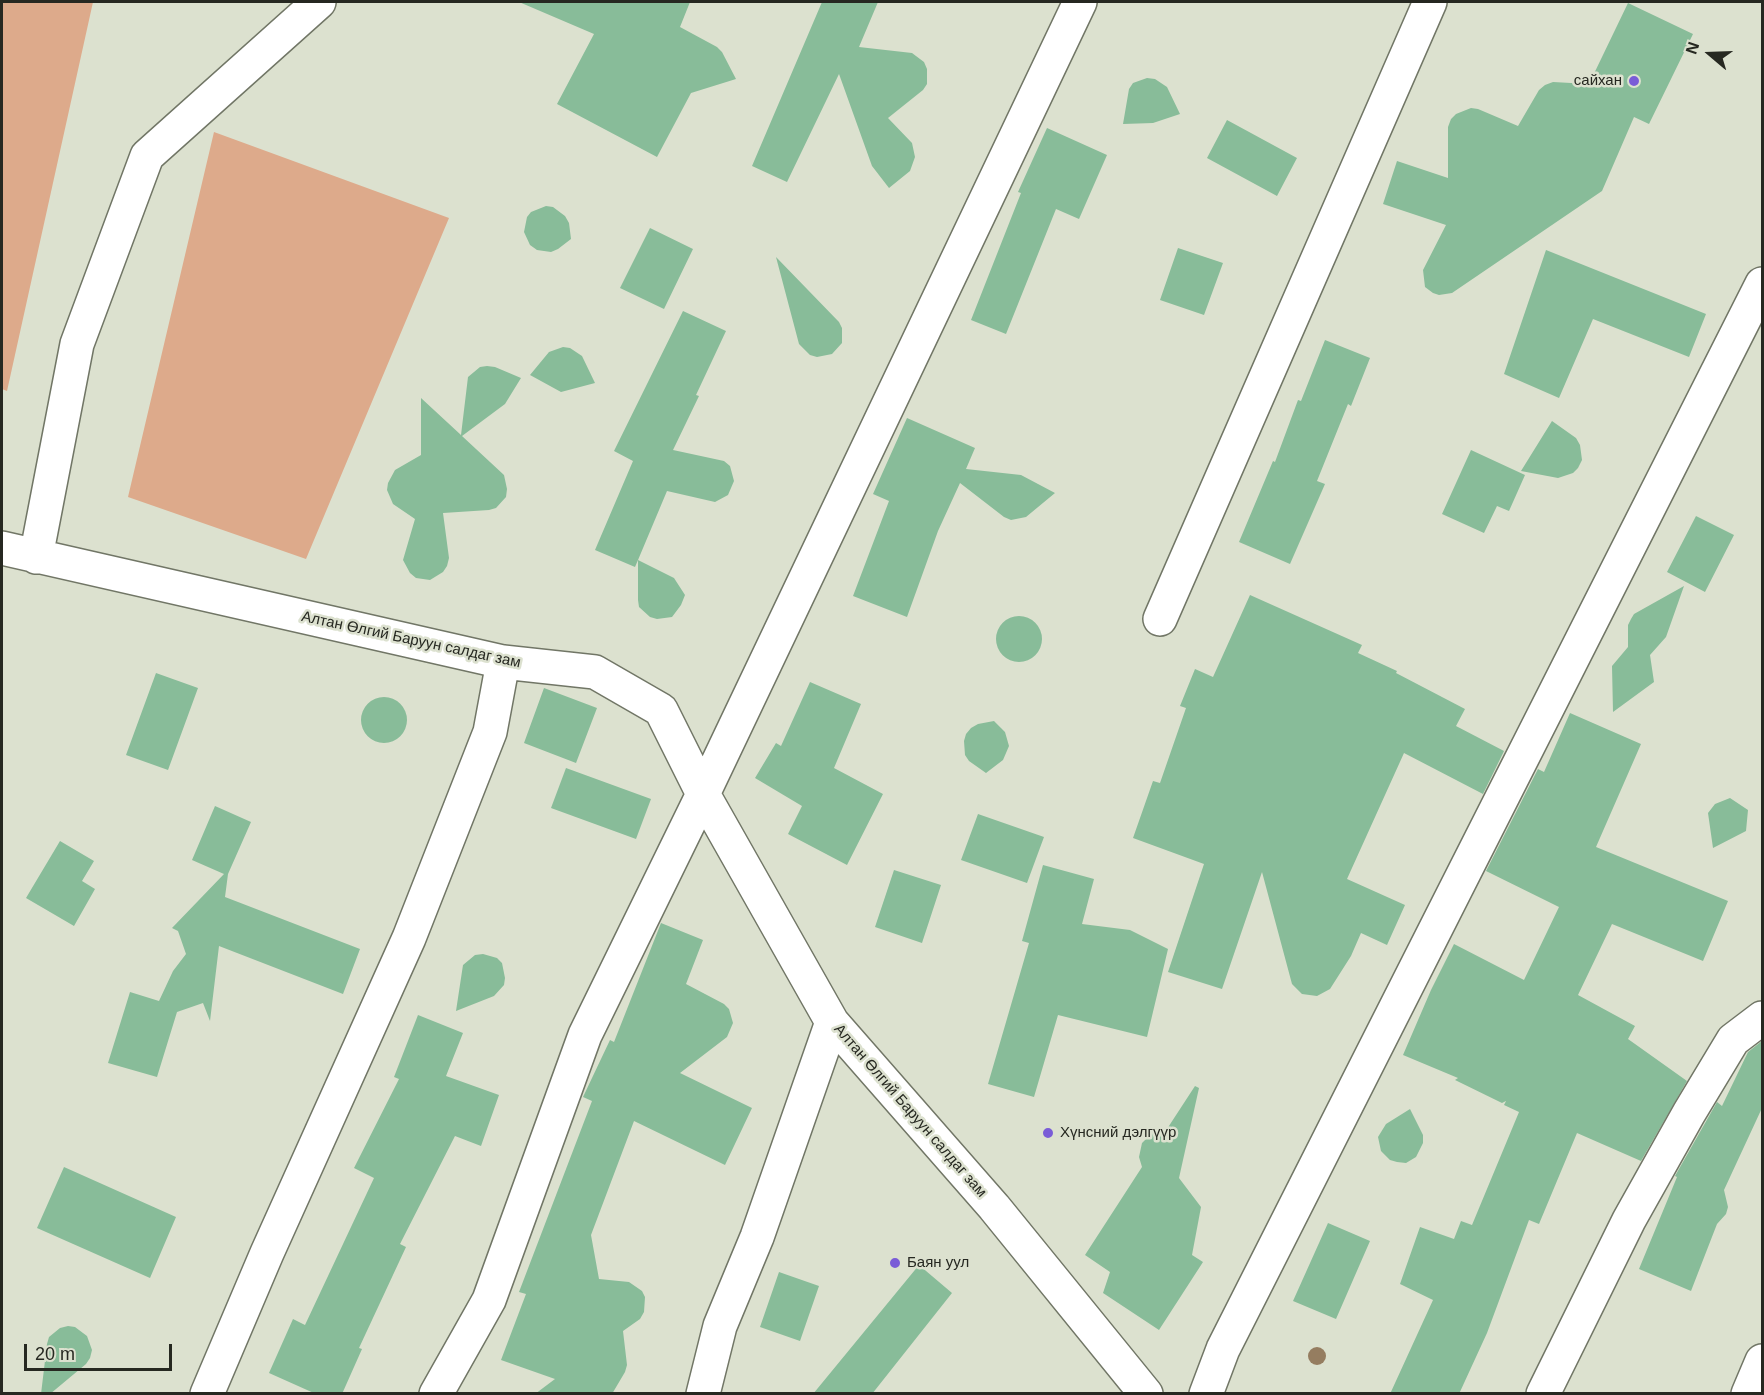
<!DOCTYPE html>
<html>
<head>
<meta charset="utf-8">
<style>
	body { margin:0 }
	#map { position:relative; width:1764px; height:1395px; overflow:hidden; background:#dce1cf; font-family:Helvetica,sans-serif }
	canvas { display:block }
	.frame { position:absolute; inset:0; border:3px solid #262821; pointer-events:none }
	.north { position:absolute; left:1680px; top:24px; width:60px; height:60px; -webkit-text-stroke:4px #dce1cf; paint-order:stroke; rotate:289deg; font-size:16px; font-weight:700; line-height:24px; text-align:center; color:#262821 }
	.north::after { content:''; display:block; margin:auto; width:21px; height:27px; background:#262821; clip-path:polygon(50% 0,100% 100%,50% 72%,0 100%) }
	.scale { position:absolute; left:24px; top:1344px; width:148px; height:27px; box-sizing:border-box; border:3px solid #262821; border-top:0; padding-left:8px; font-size:18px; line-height:21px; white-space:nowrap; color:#262821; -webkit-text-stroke:4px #dce1cf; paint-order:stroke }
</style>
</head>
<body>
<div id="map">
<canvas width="1764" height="1395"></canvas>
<div class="frame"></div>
<div class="north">N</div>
<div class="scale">20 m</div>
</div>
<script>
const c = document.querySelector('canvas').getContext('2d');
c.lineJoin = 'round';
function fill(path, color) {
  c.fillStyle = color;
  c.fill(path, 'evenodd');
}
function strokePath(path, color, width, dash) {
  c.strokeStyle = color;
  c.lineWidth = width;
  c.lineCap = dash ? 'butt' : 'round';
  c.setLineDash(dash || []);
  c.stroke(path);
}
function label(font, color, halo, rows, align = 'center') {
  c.font = font + ' Helvetica,sans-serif';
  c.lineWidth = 5;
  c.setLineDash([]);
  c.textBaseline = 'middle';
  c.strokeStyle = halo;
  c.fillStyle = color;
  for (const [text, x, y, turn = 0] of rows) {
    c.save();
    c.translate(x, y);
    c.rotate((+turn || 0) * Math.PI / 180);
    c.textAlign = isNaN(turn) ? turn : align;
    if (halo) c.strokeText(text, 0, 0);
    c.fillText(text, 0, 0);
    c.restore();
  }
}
fill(new Path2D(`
	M2 2H93L7 391 2 389Z
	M214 132 449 218 306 559 128 497Z`), '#ddaa8b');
fill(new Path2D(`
	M519 2H690L680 27 717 47 722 52 736 79 691 93 657 157 557 104 594 34Z
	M822 2H878L859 47 912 53 924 62 927 69V84L923 90 888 118 912 143 915 157 910 171 889 188 872 166 839 74 787 182 752 166Z
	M1628 3 1693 34 1649 124 1634 117 1602 191 1452 293 1439 295 1433 293 1425 287 1423 270 1446 225 1383 204 1397 161 1448 178V127L1451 119 1456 114 1471 108 1478 109 1518 126 1539 90 1545 85 1553 82 1589 84Z
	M1147 78 1155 79 1167 87 1180 114 1153 123 1123 124 1129 89 1133 83Z
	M1227 120 1297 158 1277 196 1207 158Z
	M1047 128 1107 155 1079 219 1056 209 1006 334 971 320 1021 193 1018 192Z
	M546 206 553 207 565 216 569 223 571 239 558 249 551 252 537 250 530 245 524 232 527 217 531 212Z
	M650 228 693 249 664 309 620 288Z
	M1178 248 1223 263 1204 315 1160 300Z
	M1546 250 1706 314 1689 357 1593 319 1559 398 1504 374Z
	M776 257 839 322 842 328V343L832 354 817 357 810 355 799 344Z
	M683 311 726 331 696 395 699 396 673 450 724 461 730 466 734 481 728 495 715 502 667 491 638 560 674 578 685 595 681 605 672 617 657 619 650 617 639 607 638 600V560L635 567 595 550 633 461 614 451Z
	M1325 340 1370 358 1351 406 1348 404 1317 481 1325 484 1290 564 1239 542 1273 461 1275 462 1298 400 1301 401Z
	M563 347 570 348 582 356 595 383 561 392 530 375 549 352Z
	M487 366 495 367 521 378 505 404 462 436 504 475 507 489 506 497 496 508 489 510 443 513 449 558 447 566 443 572 430 580 416 578 410 573 403 560 415 519 393 504 387 490 388 483 395 470 421 455V398L461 435 468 377 480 367Z
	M907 418 975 448 966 469 1021 475 1055 493 1026 517 1011 520 1004 517 960 483 938 531 907 617 853 596 889 501 873 494Z
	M1552 421 1576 438 1580 445 1582 460 1578 468 1573 473 1558 478 1521 471Z
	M1471 450 1525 475 1509 511 1497 506 1484 533 1442 514Z
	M1696 516 1734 535 1705 592 1667 572Z
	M1684 586 1666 637 1650 655 1654 682 1613 712 1612 666 1628 647V625L1631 619 1634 614Z
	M1250 595 1362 645 1358 653 1397 671 1396 673 1465 709 1456 726 1504 751 1483 794 1404 753 1347 879 1405 905 1387 945 1361 933 1351 956 1330 989 1317 996 1302 994 1292 984 1262 872 1222 989 1168 972 1204 864 1133 838 1153 781 1160 783 1186 708 1180 706 1195 669 1213 677Z
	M996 639a23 23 0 1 1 46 0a23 23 0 1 1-46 0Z
	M156 673 198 688 168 770 126 755Z
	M810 682 861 704 834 768 883 794 847 865 788 834 802 806 755 778 776 743 781 746Z
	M544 688 597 708 576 763 524 743Z
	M361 720a23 23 0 1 1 46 0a23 23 0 1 1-46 0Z
	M1570 713 1641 744 1596 847 1728 901 1703 961 1612 924 1578 995 1635 1026 1628 1039 1687 1081 1641 1161 1577 1133 1539 1224 1529 1220 1487 1333 1459 1394H1390L1433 1300 1400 1284 1420 1227 1454 1239 1461 1221 1472 1225 1519 1112 1504 1105 1506 1101 1502 1103 1455 1080 1458 1078 1403 1055 1431 990 1454 944 1524 980 1559 907 1486 871 1538 769 1544 772Z
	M994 721 1005 732 1009 746 1003 760 986 773 969 761 965 755 964 741 966 734 971 728 978 724Z
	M566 768 651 799 636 839 551 808Z
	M1730 798 1748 810 1746 831 1713 848 1708 813 1715 804Z
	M215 806 251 822 228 874 225 897 360 949 343 994 219 946 210 1021 203 1003 177 1012 157 1077 108 1063 130 992 159 1001 173 971 186 954 178 931 172 928 224 874 192 860Z
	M978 814 1044 837 1027 883 961 860Z
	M60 841 94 861 82 881 95 889 74 926 26 898Z
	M1043 865 1094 879 1082 924 1130 930 1168 949 1147 1037 1058 1015 1034 1097 988 1084 1029 943 1022 941Z
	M894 870 941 885 922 943 875 927Z
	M661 923 703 940 686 984 724 1004 729 1009 733 1023 727 1037 680 1073 752 1108 725 1165 634 1121 591 1235 599 1279 629 1282 642 1291 645 1297 644 1312 640 1319 623 1331 627 1365 625 1372 612 1394H535L555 1379 501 1360 526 1294 519 1292 592 1101 583 1097 610 1040 614 1042Z
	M483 954 497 958 502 963 505 978 504 985 494 996 456 1011 463 965 475 955Z
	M418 1015 463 1033 446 1076 499 1095 481 1146 455 1136 400 1244 406 1247 359 1348 362 1349 342 1394H316L269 1373 293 1319 305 1325 374 1178 354 1168 399 1079 394 1077Z
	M1762 1041V1108L1724 1190 1728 1207 1726 1214 1717 1224 1691 1291 1639 1269 1677 1177 1675 1176 1717 1102 1722 1106 1748 1052Z
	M1195 1086 1199 1088 1179 1178 1201 1207 1192 1255 1203 1262 1159 1330 1103 1293 1110 1272 1085 1255 1142 1167 1139 1157 1142 1143 1152 1133 1165 1132Z
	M1410 1109 1423 1135V1143L1416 1157 1406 1163 1397 1162 1390 1160 1381 1151 1378 1137 1386 1124Z
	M64 1167 176 1217 150 1278 37 1228Z
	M1328 1223 1370 1241 1336 1319 1293 1301Z
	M919 1265 952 1293 872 1394H813Z
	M779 1272 819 1286 800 1341 760 1327Z
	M68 1326 75 1327 87 1336 92 1350 90 1358 86 1364 50 1394H41L47 1344 49 1337 60 1328Z`), '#88bc99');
const street = new Path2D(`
	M2 548 503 662 595 672 661 710 703 794 832 1022 994 1207 1146 1394
	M36 557 77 344 147 156 319 2
	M1160 619 1430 2
	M207 1394 267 1253 409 938 490 732 503 662
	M436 1394 489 1300 585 1035 703 794 1080 2
	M703 1394 720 1326 757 1237 832 1022
	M1206 1394 1223 1349 1762 284
	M1543 1394 1629 1220 1689 1113 1733 1040 1762 1018
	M1748 1394 1762 1361`);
strokePath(street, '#717666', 36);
strokePath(street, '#fff', 33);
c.fillStyle = '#957d60';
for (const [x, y] of [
	[1317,1356]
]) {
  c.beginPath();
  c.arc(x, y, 9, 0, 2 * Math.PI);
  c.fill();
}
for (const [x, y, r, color] of [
	[1634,81,6,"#7a5cd7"],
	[1048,1133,6,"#7a5cd7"],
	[895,1263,6,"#7a5cd7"]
]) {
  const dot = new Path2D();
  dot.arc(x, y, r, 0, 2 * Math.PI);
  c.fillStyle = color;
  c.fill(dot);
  strokePath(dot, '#dce1cf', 2);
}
label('15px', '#262821', '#dce1cf', [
	["сайхан",1622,81,"right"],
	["Хүнсний дэлгүүр",1060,1133],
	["Баян уул",907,1263]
], 'left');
label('15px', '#262821', '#dce1cf', [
	["Алтан Өлгий Баруун салдаг зам",411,640,12],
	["Алтан Өлгий Баруун салдаг зам",910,1111,49]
]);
</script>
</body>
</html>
